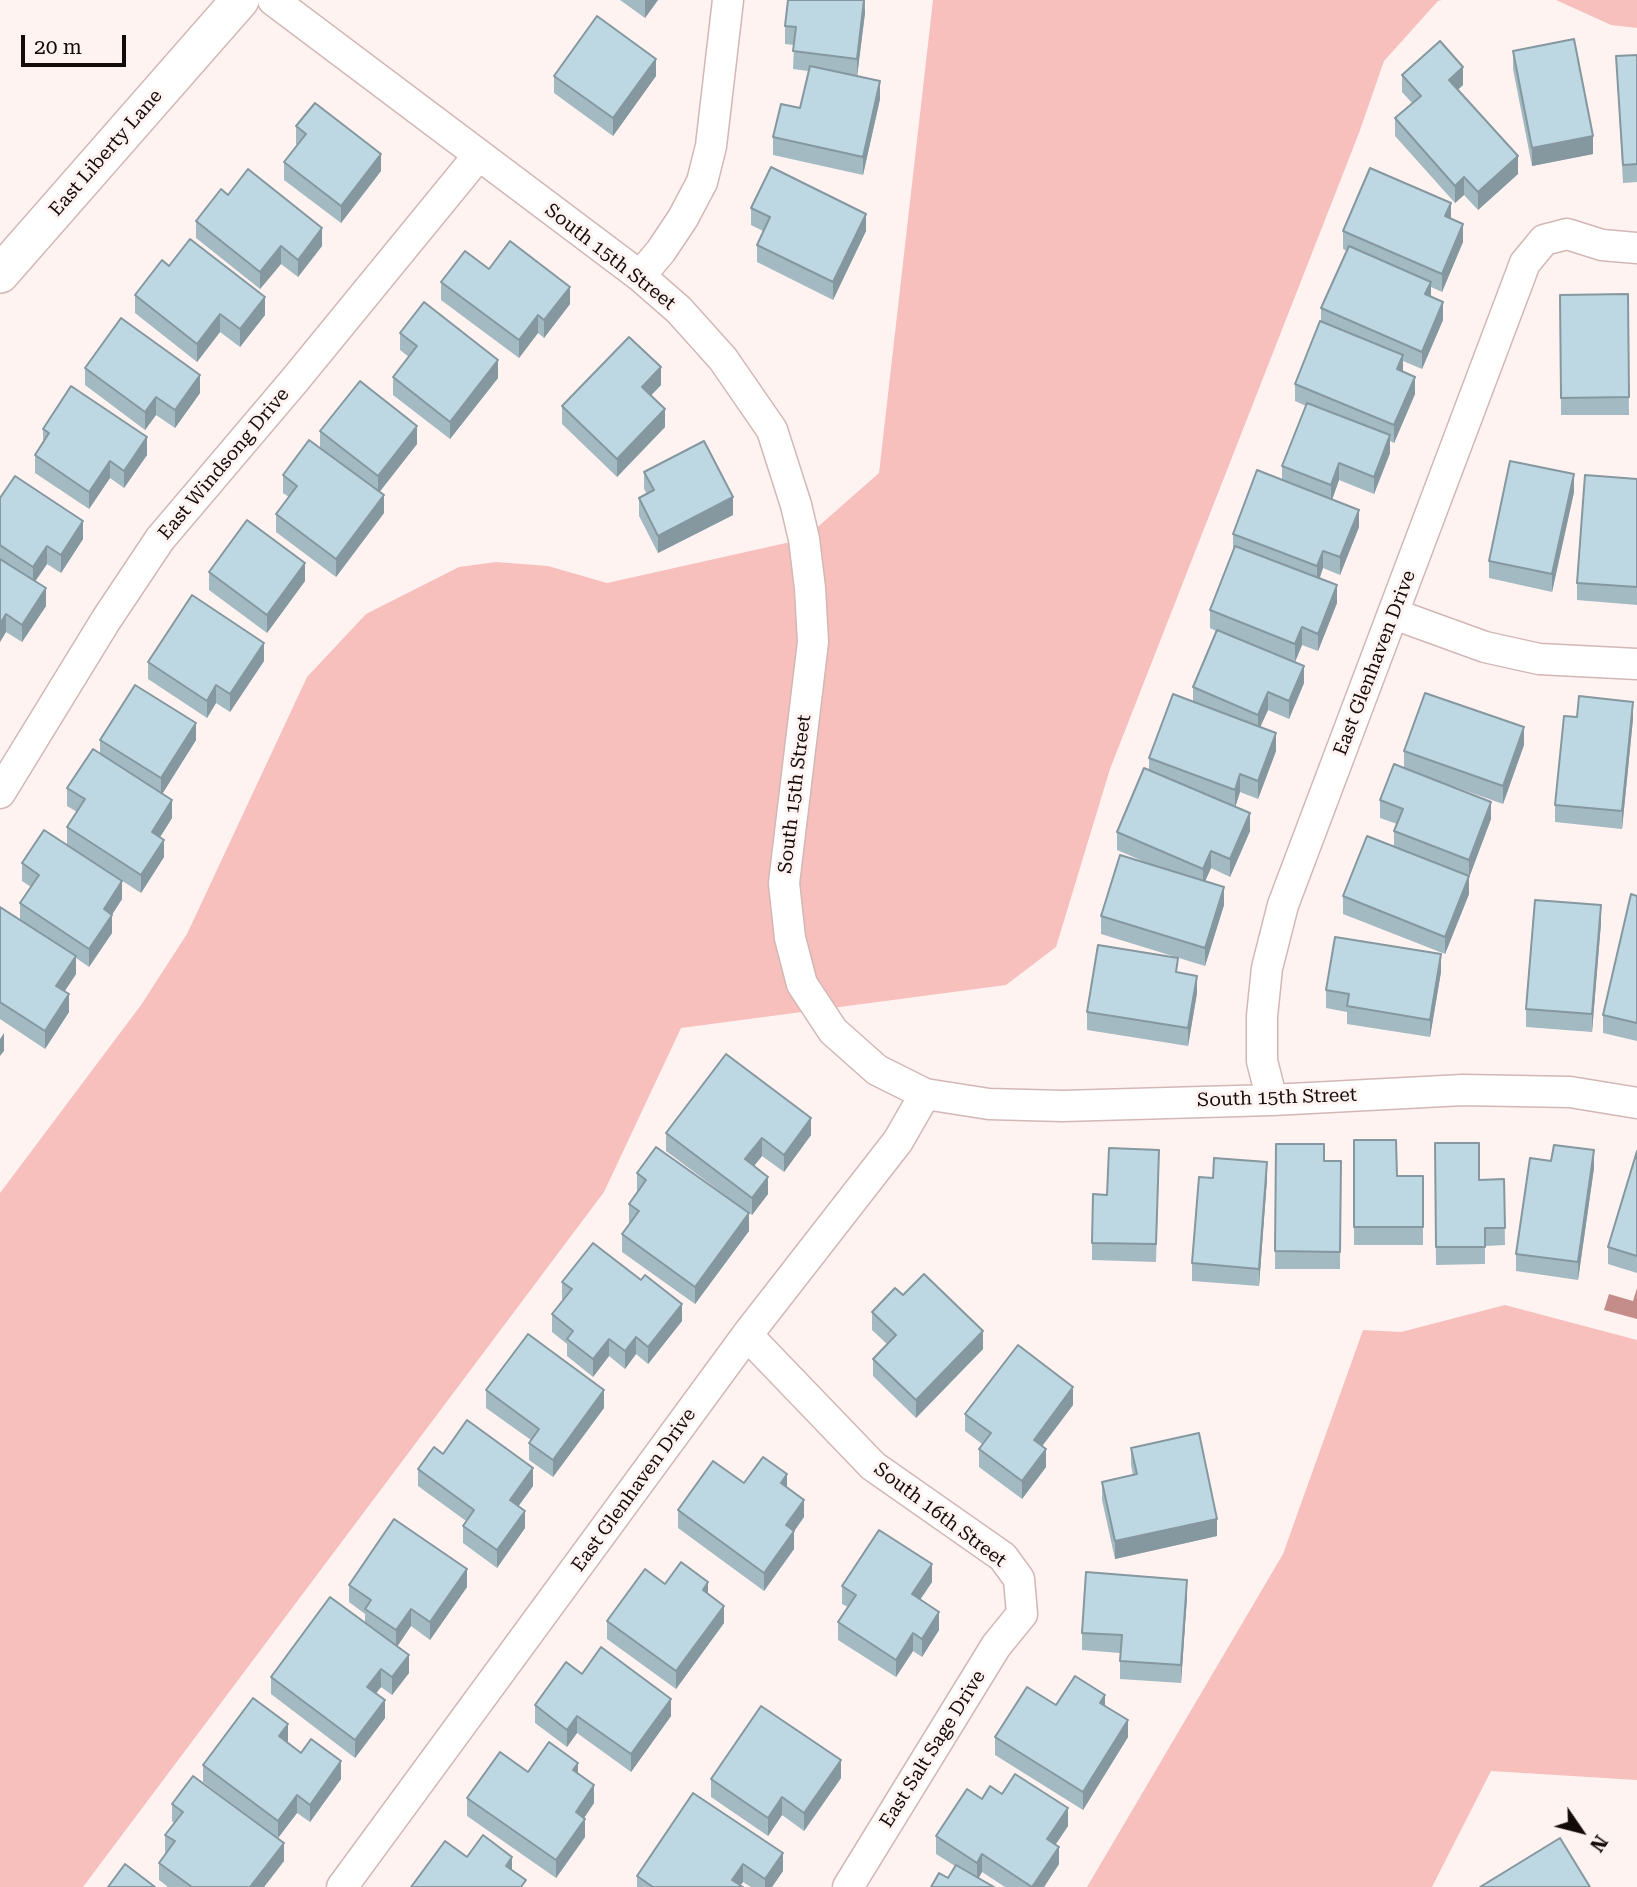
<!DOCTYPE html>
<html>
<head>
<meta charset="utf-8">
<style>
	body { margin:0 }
	#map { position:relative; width:1637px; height:1887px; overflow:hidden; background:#fff3f2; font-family:"Roboto Serif",serif }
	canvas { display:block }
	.north { position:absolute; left:1546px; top:1796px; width:70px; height:70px; -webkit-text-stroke:5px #fff3f2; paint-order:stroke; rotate:125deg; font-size:19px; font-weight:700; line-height:28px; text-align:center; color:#130a0a }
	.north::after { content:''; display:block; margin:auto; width:24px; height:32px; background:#130a0a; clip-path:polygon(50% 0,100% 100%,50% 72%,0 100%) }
	.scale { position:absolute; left:21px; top:35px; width:105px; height:32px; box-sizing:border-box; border:4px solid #130a0a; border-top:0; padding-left:9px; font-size:21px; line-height:24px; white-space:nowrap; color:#130a0a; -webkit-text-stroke:5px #fff3f2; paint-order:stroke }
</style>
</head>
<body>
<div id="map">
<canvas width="1637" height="1887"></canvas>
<div class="north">N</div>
<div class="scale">20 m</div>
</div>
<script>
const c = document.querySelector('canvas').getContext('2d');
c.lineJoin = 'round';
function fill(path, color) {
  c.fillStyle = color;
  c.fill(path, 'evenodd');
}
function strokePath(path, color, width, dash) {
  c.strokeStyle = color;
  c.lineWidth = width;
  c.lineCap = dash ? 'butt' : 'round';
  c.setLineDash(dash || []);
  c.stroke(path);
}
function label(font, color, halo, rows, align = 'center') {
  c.font = font + ' "Roboto Serif",serif';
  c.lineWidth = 6;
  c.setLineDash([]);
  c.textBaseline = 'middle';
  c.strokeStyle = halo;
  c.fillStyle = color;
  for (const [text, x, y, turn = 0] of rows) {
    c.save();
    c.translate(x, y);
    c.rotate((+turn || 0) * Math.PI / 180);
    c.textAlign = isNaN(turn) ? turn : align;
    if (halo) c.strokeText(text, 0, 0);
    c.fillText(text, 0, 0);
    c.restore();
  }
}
fill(new Path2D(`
	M933 0H1442L1438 1 1384 61 1359 133 1110 769 1056 947 1006 985 681 1028 604 1192 83 1887H0V1193L141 1005 187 934 307 677 366 614 459 567 496 562 548 566 607 583 804 539 879 473Z
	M1556 0H1637V28L1611 25Z
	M1505 1305 1637 1340V1780L1491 1771 1432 1887H1087L1283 1554 1363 1330 1401 1332Z`), '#f7c0bd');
fill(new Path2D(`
	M1637 1288V1319L1604 1310 1609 1294 1633 1301Z`), '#c48d8a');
const minor = new Path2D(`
	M273 0 640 276 679 310 723 359 772 430 796 505 804 539 810 588 813 642 784 883 790 938 802 984 833 1031 877 1070 925 1094 989 1104 1063 1106 1272 1100 1463 1090 1570 1092 1637 1103
	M640 276 661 251 683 218 702 182 711 146 728 0
	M1394 614 1485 647 1539 659 1637 664
	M0 793 106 620 160 539 294 381 478 156
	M1272 1100 1262 1061V1016L1267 968 1283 905 1525 263 1544 240 1567 234 1602 245 1637 248
	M747 1335 873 1466 1003 1557 1019 1579 1022 1614 996 1646 848 1887
	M342 1887 747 1335 898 1141 925 1094`);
const tertiary = new Path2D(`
	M0 274 240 0`);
strokePath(minor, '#d2b7b5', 33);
strokePath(tertiary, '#d2b7b5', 40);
strokePath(minor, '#fff', 30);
strokePath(tertiary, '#fff', 37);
fill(new Path2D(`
	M620 0H658L645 18Z
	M865 0V13L857 76 880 99 863 175 773 155V137L800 108 808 71 793 69 794 45 785 44V26Z
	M1513 51 1593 154 1532 166 1513 69Z
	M1637 55V182L1623 183 1616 56Z
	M1402 75 1463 85 1458 90 1518 174 1478 210 1464 195 1455 203 1395 136V118L1412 103 1402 92Z
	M554 76H656L613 136 554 93Z
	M296 126 381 171 341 223 284 180V162L297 145 296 144Z
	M228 195 322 246 298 277 281 264 260 289 196 238V221Z
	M751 208 866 231 833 300 757 262V245L763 231 751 225Z
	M1451 219 1463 242 1442 292 1431 287V297L1443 320 1422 369 1403 361V372L1415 394 1394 443 1390 441V453L1374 494 1339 480 1332 499 1359 527 1340 575 1323 568 1320 578 1337 603 1318 651 1302 645 1295 662 1304 683 1289 719 1268 710 1260 727 1276 751 1258 799 1240 792 1235 807 1250 831 1230 877 1211 868 1205 881 1224 905 1205 966 1101 934V916L1152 865 1117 850V832L1149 771V758L1193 702V687L1216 631 1210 628V610L1233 551V534L1282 480V466L1306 406 1295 401V384L1321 321V308L1347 251 1343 249V231Z
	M489 269 570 304 544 338 538 333 519 358 441 300V282Z
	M1628 294 1629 415H1561L1560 295Z
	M135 295 265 315 240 347 220 332 197 362 135 313Z
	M400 333 498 378 450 439 393 395V377L409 357 400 350Z
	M85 368 200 393 175 428 156 415 145 430 85 385Z
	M661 385 651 395 665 427 617 477 562 424V406Z
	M43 429 147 455 124 488 110 478 89 509 35 473V455L43 443Z
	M320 431 417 444 379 492 384 513 336 577 276 532V514L289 497 283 493V475L320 448Z
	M644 472 733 515 658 553 639 516V498L647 494 644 489Z
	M1637 479V605L1577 600V583Z
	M1574 492 1552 592 1489 578V561Z
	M0 498 83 539 61 573 47 564 35 582 46 606 22 642 6 632 0 642Z
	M209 572 305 581 267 633 209 590Z
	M264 661 230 712 216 703 207 718 148 679V662Z
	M1577 717 1633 719 1622 829 1555 822V805Z
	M100 740H196L162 794 172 818 160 837 164 857 141 893 67 845V827L77 812 67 806V788L100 754Z
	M1524 745 1503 804 1427 777 1491 819 1469 877V894L1445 954 1343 914V896L1394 847V831L1397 824 1380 818V800L1404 768V751Z
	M22 863 122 899 112 915V933L89 967 76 958V974L65 991 69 1012 45 1049 0 1019V907L20 920V903L31 887 22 881Z
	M1637 896V1041L1603 1033V1015Z
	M1601 923 1592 1032 1526 1027V1009Z
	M1441 972 1430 1037 1347 1024V1012L1326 1008V990Z
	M1178 973 1197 993 1188 1046 1087 1030V1012Z
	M666 1133 811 1135 784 1172 762 1156 754 1166 768 1194 752 1215 749 1213V1231L695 1304 622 1252V1234L630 1223 629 1222V1204L638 1191H637V1173L745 1210 666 1151Z
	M1354 1140 1397 1176H1423V1245H1354Z
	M1435 1143 1479 1180 1504 1179 1505 1245 1485 1246V1264L1436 1265Z
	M1276 1144 1324 1161H1341L1340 1269H1275Z
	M1637 1151V1273L1608 1264V1247Z
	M1551 1161 1594 1168 1578 1280 1516 1271V1254Z
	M1159 1168 1156 1262 1092 1260V1243L1107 1195Z
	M1213 1178 1267 1179 1259 1286 1192 1281V1263Z
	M562 1282 682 1321 648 1364 636 1354 625 1369 609 1356 593 1377 567 1356V1344L552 1332V1314L563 1300 562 1299Z
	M903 1295 983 1349 916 1418 873 1376V1359L887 1344 872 1330V1312Z
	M486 1390 604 1408 553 1477 529 1460V1443L531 1440 486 1408Z
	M1073 1405 1042 1446 1046 1467 1022 1499 979 1467V1449L982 1444 965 1431V1414Z
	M1131 1448 1217 1536 1115 1559 1102 1500V1482L1133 1475 1131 1465Z
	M418 1469 533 1486 518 1506 525 1528 497 1568 463 1543V1526L466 1521 418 1486Z
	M744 1483 787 1488 804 1517 794 1531V1549L764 1591 678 1528V1510Z
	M932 1582 920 1599 939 1630 922 1657 913 1651 896 1677 838 1640V1622L848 1607 842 1604V1586Z
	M665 1584 708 1595 724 1623 676 1689 607 1639V1621Z
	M349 1585 467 1587 430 1640 411 1626 397 1647 409 1673 392 1695 381 1687 376 1693 385 1718 355 1758 271 1694V1677L365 1623V1614L349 1602Z
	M1187 1597 1181 1683 1120 1679V1653L1082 1650V1633Z
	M582 1674 671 1716 631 1772 577 1733 567 1747 535 1723V1705Z
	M1056 1705 1105 1706 1128 1737 1083 1810 995 1755V1737Z
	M288 1741 287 1743 301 1753 341 1779 310 1822 297 1813 278 1838 203 1782V1765Z
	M528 1772 578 1774 594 1803 584 1818 585 1837 556 1878 467 1816V1798Z
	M841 1778 804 1831 782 1815 768 1836 711 1797V1779Z
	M693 1793 783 1871 772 1887H751L743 1882 741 1885 743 1887H637V1876Z
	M1002 1794 1068 1826 1056 1844 1059 1864 1044 1887H1005L982 1872 978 1878H948L955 1866 936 1854V1836L982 1799Z
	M172 1804 284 1861 264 1887H168L159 1880V1863L166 1853 165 1852V1835L174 1823 172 1821Z`), '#a3bac3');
fill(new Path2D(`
	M645 0H658L645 18Z
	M864 0 865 13 857 77V59Z
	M656 59V76L613 136V118Z
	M1463 67V85L1449 97V80Z
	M880 81V99L863 175V157Z
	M1593 136V154L1532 166V148Z
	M381 154V171L341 223V206Z
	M1518 156V174L1478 210V192Z
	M1464 177V195L1455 203V186Z
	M1451 203V221L1445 216Z
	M866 214V231L833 300V282Z
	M1463 224V242L1442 292V274Z
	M322 228V246L298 277V260Z
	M281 246V264L260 289V272Z
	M1431 282V299L1425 294Z
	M570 287V304L544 338V320Z
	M265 297V315L240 347V329Z
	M1443 302V320L1422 369V352Z
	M220 314V332L197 362V344Z
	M538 315V333L519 358V340Z
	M1403 355V373L1397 369Z
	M498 360V378L450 439V422Z
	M661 367V385L642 405V387Z
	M200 375V393L175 428V410Z
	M1415 377V394L1394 443V425Z
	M156 397V415L145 430V412Z
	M665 409V427L617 477V459Z
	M417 426V444L378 494V476Z
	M1390 435V453L1374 494V477Z
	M147 437V455L124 488V471Z
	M110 461V478L89 509V492Z
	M1339 463V480L1331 503V485Z
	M1574 474V492L1552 592V574Z
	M384 495V513L336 577V559Z
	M733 497V515L658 553V536Z
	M1359 510V527L1340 575V557Z
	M83 521V539L61 573V555Z
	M47 546V564L33 584V567Z
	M1323 551V568L1317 584V566Z
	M305 563V581L267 633V615Z
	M1337 585V603L1318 651V634Z
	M46 588V606L22 642V625Z
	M6 614V632L0 642V624Z
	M1302 627V645L1295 662V644Z
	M264 643V661L230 712V694Z
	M1304 666V683L1289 719V701Z
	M216 685V703L207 718V701Z
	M1268 692V710L1258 732V715Z
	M1633 702V719L1622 829V811Z
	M196 723V740L161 796V778Z
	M1524 727V745L1503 804V786Z
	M1276 733V751L1258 799V781Z
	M1240 774V792L1235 808V790Z
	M172 800V818L152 850V832Z
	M1491 802V819L1469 878V860Z
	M1250 813V831L1230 877V859Z
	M164 840V857L141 893V875Z
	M1211 851V868L1203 886V869Z
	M1469 876V894L1445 954V937Z
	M122 881V899L104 927V909Z
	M1224 887V905L1205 966V948Z
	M1601 905V923L1592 1032V1014Z
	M112 915V933L89 967V949Z
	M1441 954V972L1430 1037V1020Z
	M76 956V974L56 1004V986Z
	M1197 976V993L1188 1046V1028Z
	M69 994V1012L45 1049V1031Z
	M4 1033V1051L0 1056V1039Z
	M811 1118V1135L784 1172V1155Z
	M762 1138V1156L745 1177V1159Z
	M1594 1150V1168L1578 1280V1262Z
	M1267 1162V1179L1259 1286V1269Z
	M768 1177V1194L752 1215V1198Z
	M749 1213V1231L695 1304V1287Z
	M682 1304V1321L648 1364V1347Z
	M983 1331V1349L916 1418V1400Z
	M636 1337V1354L625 1369V1351Z
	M609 1339V1356L593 1377V1359Z
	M1073 1387V1405L1034 1457V1440Z
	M604 1390V1408L553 1477V1460Z
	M1046 1449V1467L1022 1499V1481Z
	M533 1468V1486L510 1518V1500Z
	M787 1474V1492L781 1483Z
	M804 1500V1517L786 1543V1525Z
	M525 1511V1528L497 1568V1550Z
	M1217 1519V1536L1115 1559V1541Z
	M794 1531V1549L764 1591V1573Z
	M932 1564V1582L912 1612V1594Z
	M467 1569V1587L430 1640V1622Z
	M1187 1580V1597L1181 1683V1665Z
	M708 1582V1600L703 1590Z
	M724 1606V1623L676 1689V1671Z
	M411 1609V1626L396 1648V1630Z
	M939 1612V1630L922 1657V1639Z
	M913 1633V1651L896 1677V1660Z
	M409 1655V1673L392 1695V1677Z
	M381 1669V1687L367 1705V1687Z
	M1105 1695V1712L1100 1703Z
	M671 1699V1716L631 1772V1754Z
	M385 1700V1718L355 1758V1740Z
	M577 1716V1733L567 1747V1730Z
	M1128 1720V1737L1083 1810V1792Z
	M288 1724V1741L279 1754V1736Z
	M841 1760V1778L804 1831V1813Z
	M341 1761V1779L310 1822V1805Z
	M578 1763V1780L573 1770Z
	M594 1785V1803L576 1830V1812Z
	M297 1795V1813L278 1838V1821Z
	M782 1797V1815L768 1836V1818Z
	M1068 1808V1826L1047 1857V1839Z
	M585 1819V1837L556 1878V1860Z
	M284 1843V1861L264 1887H250Z
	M1059 1847V1864L1044 1887H1032Z
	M783 1853V1871L772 1887H765V1879Z
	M982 1854V1872L977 1881V1863Z
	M512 1857V1875L506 1866Z
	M743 1864V1882L739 1887 732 1880Z`), '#85979f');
const building = new Path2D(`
	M788 0H864L857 59 793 51 796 27 785 26Z
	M597 16 656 59 613 118 554 76Z
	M1574 39 1593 136 1532 148 1513 51Z
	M1440 41 1463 67 1449 80 1518 156 1478 192 1464 177 1455 186 1395 118 1421 96 1402 75Z
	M1637 55V164L1623 165 1616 56Z
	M810 66 880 81 863 157 773 137 781 104 800 108Z
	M315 103 381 154 341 206 284 162 306 134 296 126Z
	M771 167 866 214 833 282 757 245 770 217 751 208Z
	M1370 168 1451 203 1445 216 1463 224 1442 274 1343 231Z
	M248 169 322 228 298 260 281 246 260 272 196 221 221 189 228 195Z
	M190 239 265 297 240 329 220 314 197 344 135 295 162 260 169 266Z
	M510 241 570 287 544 320 538 315 519 340 441 282 465 251 489 269Z
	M1349 246 1431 282 1425 294 1443 302 1422 352 1321 308Z
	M1628 294 1629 397 1561 398 1560 295Z
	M424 302 498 360 450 422 393 377 417 346 400 333Z
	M121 318 200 375 175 410 156 397 145 412 85 368Z
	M1320 321 1403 355 1397 369 1415 377 1394 425 1295 384Z
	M629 337 661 367 642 387 665 409 617 459 562 406Z
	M360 381 417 426 378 476 320 431Z
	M71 386 147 437 124 471 110 461 89 492 35 455 49 433 43 429Z
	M1307 403 1390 435 1374 477 1339 463 1331 485 1282 466Z
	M309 440 384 495 336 559 276 514 297 486 283 475Z
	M704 441 733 497 658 536 639 498 654 490 644 472Z
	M1510 461 1574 474 1552 574 1489 561Z
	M1257 470 1359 510 1340 557 1323 551 1317 566 1233 534Z
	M1585 475 1637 479V587L1577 583Z
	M15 476 83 521 61 555 47 546 33 567 0 545V498Z
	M247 520 305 563 267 615 209 572Z
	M1235 546 1337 585 1318 634 1302 627 1295 644 1210 610Z
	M0 559 46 588 22 625 6 614 0 624Z
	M192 595 264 643 230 694 216 685 207 701 148 662Z
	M1217 630 1304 666 1289 701 1268 692 1258 715 1193 687Z
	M135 685 196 723 161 778 100 740Z
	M1425 693 1524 727 1503 786 1404 751Z
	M1173 694 1276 733 1258 781 1240 774 1235 790 1149 758Z
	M1579 696 1633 702 1622 811 1555 805 1564 716 1577 717Z
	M93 749 172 800 152 832 164 840 141 875 67 827 85 799 67 788Z
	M1394 764 1491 802 1469 860 1394 831 1403 809 1380 800Z
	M1144 768 1250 813 1230 859 1211 851 1203 869 1117 832Z
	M44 830 122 881 104 909 112 915 89 949 20 903 39 875 22 863Z
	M1367 836 1469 876 1445 937 1343 896Z
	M1120 855 1224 887 1205 948 1101 916Z
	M1631 894 1637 896V1023L1603 1015Z
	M1535 900 1601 905 1592 1014 1526 1009Z
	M0 907 76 956 56 986 69 994 45 1031 0 1002Z
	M1335 937 1441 954 1430 1020 1347 1006 1349 994 1326 990Z
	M1098 945 1178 958 1176 972 1197 976 1188 1028 1087 1012Z
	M726 1054 811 1118 784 1155 762 1138 745 1159 768 1177 752 1198 666 1133Z
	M1354 1140H1396L1397 1176H1423V1227H1354Z
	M1435 1143H1479V1180L1504 1179 1505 1228H1485V1247H1436Z
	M1276 1144H1324V1161H1341L1340 1252 1275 1251Z
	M1554 1145 1594 1150 1578 1262 1516 1254 1530 1158 1551 1161Z
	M656 1147 749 1213 695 1287 622 1234 639 1211 629 1204 646 1180 637 1173Z
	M1109 1148 1159 1150 1156 1244 1092 1243 1093 1194 1107 1195Z
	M1637 1151V1256L1608 1247Z
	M1214 1158 1267 1162 1259 1269 1192 1263 1199 1177 1213 1178Z
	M593 1243 641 1280 645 1275 682 1304 648 1347 636 1337 625 1351 609 1339 593 1359 567 1339 573 1331 552 1314 572 1289 562 1282Z
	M924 1274 983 1331 916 1400 873 1359 896 1335 872 1312 895 1288 903 1295Z
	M528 1334 604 1390 553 1460 529 1443 539 1429 486 1390Z
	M1018 1345 1073 1387 1034 1440 1046 1449 1022 1481 979 1449 991 1433 965 1414Z
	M467 1420 533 1468 510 1500 525 1511 497 1550 463 1526 474 1510 418 1469 434 1447 443 1454Z
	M1199 1433 1217 1519 1115 1541 1102 1482 1137 1474 1131 1448Z
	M763 1457 787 1474 781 1483 804 1500 786 1525 794 1531 764 1573 678 1510 713 1461 744 1483Z
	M394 1519 467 1569 430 1622 411 1609 396 1630 365 1609 371 1600 349 1585Z
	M879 1530 932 1564 912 1594 939 1612 922 1639 913 1633 896 1660 838 1622 856 1595 842 1586Z
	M681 1562 708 1582 703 1590 724 1606 676 1671 607 1621 645 1569 665 1584Z
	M1086 1572 1187 1580 1181 1665 1120 1661 1122 1635 1082 1633Z
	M330 1597 409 1655 392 1677 381 1669 367 1687 385 1700 355 1740 271 1677Z
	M601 1647 671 1699 631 1754 577 1716 567 1730 535 1705 566 1662 582 1674Z
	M1075 1676 1105 1695 1100 1703 1128 1720 1083 1792 995 1737 1027 1687 1056 1705Z
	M253 1698 288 1724 279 1736 301 1753 311 1739 341 1761 310 1805 297 1795 278 1821 203 1765Z
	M761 1706 841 1760 804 1813 782 1797 768 1818 711 1779Z
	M549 1742 578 1763 573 1770 594 1785 576 1812 585 1819 556 1860 467 1798 500 1752 528 1772Z
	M1015 1774 1068 1808 1047 1839 1059 1847 1032 1887 982 1854 977 1863 936 1836 967 1789 982 1799 990 1786 1002 1794Z
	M193 1776 284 1843 250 1887H192L159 1863 175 1841 165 1835 183 1812 172 1804Z
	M693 1793 783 1853 765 1879 743 1864 732 1880 743 1887H653L637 1876Z
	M483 1835 512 1857 506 1866 526 1880 521 1887H411L445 1841 467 1857Z
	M1560 1838 1590 1887H1480Z
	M125 1864 155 1887H108Z
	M956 1865 994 1887H931L939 1873 948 1878Z`);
fill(building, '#bed8e3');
strokePath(building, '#85979f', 2);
label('19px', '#130a0a', '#fff3f2', [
	["East Liberty Lane",106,153,-49],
	["South 15th Street",610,257,38],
	["East Windsong Drive",224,464,-50],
	["East Glenhaven Drive",1375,663,-69],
	["South 15th Street",795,794,-83],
	["South 15th Street",1277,1098,-2],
	["East Glenhaven Drive",634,1490,-54],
	["South 16th Street",940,1515,37],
	["East Salt Sage Drive",933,1749,-58]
]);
</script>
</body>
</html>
